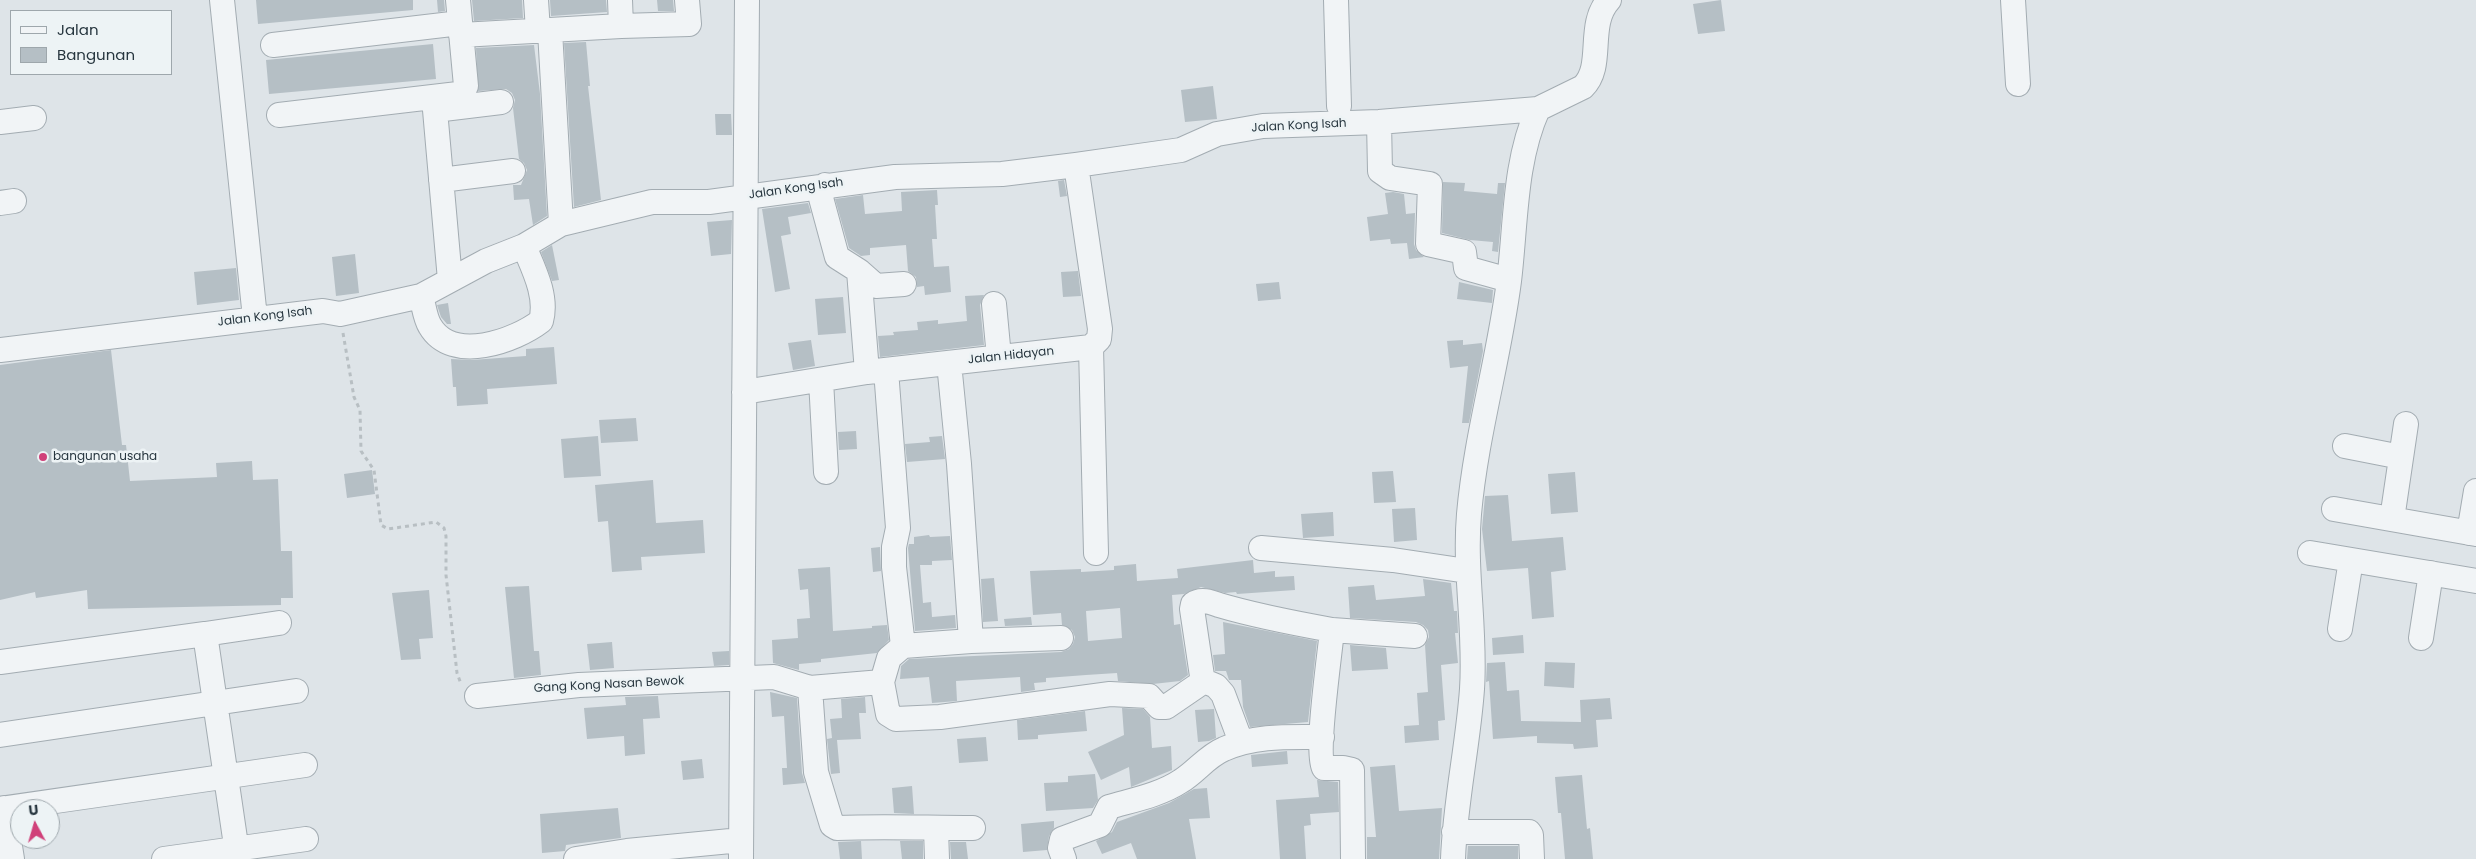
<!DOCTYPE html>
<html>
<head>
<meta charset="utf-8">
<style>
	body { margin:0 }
	#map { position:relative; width:2476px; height:859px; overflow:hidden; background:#dee4e8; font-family:Poppins,sans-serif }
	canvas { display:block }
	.legend { position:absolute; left:10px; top:10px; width:162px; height:65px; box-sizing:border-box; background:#edf3f5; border:1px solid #9ea7ac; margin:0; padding:6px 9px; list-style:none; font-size:15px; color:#27363f }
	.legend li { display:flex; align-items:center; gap:10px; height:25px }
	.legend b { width:25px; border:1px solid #9ea7ac }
	.north { position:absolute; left:10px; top:799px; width:50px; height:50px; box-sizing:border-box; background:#edf3f5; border:1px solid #9ea7ac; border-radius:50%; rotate:354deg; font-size:14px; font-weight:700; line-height:20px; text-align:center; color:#27363f }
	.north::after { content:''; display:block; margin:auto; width:18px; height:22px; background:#d04079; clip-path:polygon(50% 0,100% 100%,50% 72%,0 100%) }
</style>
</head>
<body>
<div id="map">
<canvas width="2476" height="859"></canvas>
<ul class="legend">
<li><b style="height:6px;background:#f1f4f6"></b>Jalan</li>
<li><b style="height:14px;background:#b5bfc5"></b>Bangunan</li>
</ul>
<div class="north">U</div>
</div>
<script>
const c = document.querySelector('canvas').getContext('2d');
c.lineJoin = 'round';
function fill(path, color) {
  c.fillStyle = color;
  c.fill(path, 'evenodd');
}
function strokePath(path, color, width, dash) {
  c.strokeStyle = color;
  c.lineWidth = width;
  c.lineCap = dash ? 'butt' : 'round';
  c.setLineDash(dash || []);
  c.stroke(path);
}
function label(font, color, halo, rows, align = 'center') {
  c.font = font + ' Poppins,sans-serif';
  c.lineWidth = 5;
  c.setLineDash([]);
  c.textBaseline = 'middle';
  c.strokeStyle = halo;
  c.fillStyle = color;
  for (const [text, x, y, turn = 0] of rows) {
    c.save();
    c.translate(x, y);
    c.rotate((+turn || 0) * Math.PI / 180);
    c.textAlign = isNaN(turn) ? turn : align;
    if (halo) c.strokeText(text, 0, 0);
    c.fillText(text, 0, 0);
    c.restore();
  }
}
fill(new Path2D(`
	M256 0H413V10L258 24Z
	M437 0H444L445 11 438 12Z
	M472 0H522L523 18 474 21Z
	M550 0H606L607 12 551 16Z
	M657 0H673L674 11H658Z
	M1721 0 1725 31 1698 34 1693 4Z
	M586 42 590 86H588L601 200 574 207 564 43Z
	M433 44 436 79 269 94 266 60Z
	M534 45 540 94 547 216 533 225 529 199 514 200 513 185H521L527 170 524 163 519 159 513 108 515 100 512 93 506 89 478 91 476 48Z
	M1213 86 1217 119 1185 122 1181 90Z
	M715 114H731L732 135H716Z
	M1064 180 1067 196 1060 197 1058 181Z
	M1443 182 1465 183 1464 191 1497 194 1498 183H1505L1498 252 1492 251 1493 242 1470 240 1442 233Z
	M937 190 938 205H935L937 239H932L934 267 949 266 951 292 925 295 924 286 917 287 916 277 908 271 906 245 870 248V255L861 256 849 248 835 199 863 195 865 214 902 211 901 192Z
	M1393 192 1404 194 1406 214 1415 213 1414 244 1416 250 1424 257 1409 259 1407 243 1391 244 1390 239 1370 241 1367 217 1388 214 1385 193Z
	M808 203 811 213 788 217 791 234 781 236 790 289 775 292 762 209Z
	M732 220 731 254 711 256 707 222Z
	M552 245 559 280 552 281 541 252Z
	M355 254 359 293 336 296 332 257Z
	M236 268 239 300 197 305 194 272Z
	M1078 271 1081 296 1063 297 1061 272Z
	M1279 282 1281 299 1258 301 1256 284Z
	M1459 282 1493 290 1492 303 1457 299Z
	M984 295 980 305 984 345 880 357 878 336 894 335 893 332 918 330 917 322 938 320V324L967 321 965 296Z
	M843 297 846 333 818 335 815 299Z
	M448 303 451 324H447L441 317 437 305Z
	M811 340 815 366 793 370 788 343Z
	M1463 340V345L1482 343 1483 351 1469 423H1462L1468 366 1450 368 1447 341Z
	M554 347 557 384 487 389 488 404 457 406 456 387H453L451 359 472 360 526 356V349Z
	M111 350 122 445H126L130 481 217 477 216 463 252 461 253 480 278 479 281 551H292L293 598H281V605L88 609 87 590 36 598 35 592 0 600V365Z
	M636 418 638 441 601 443 599 420Z
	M856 431 857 449 839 450 838 432Z
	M598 436 601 476 564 478 561 439Z
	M942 436 945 459 907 462 905 444 930 442 929 437Z
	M372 470 375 494 347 498 344 474Z
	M1393 471 1396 502 1374 503 1372 472Z
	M1575 472 1578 512 1551 514 1548 474Z
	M653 480 656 523 703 520 705 553 641 557 642 570 612 572 608 521 598 522 595 485Z
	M1508 495 1512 541 1563 537 1566 570 1551 572 1554 617 1532 619 1528 568 1487 571 1482 529 1485 496Z
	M1415 508 1417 540 1394 542 1392 509Z
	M1333 512 1334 536 1303 538 1301 514Z
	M929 535 930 537 950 536 952 560 932 561V565H920L923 603 931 602 932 617 955 615 956 628 915 631 908 548 909 544H914V537Z
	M880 547 881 571 873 572 871 548Z
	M1253 560 1254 573 1275 571V577L1294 576 1295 590 1237 594 1236 592 1225 593 1201 587 1184 594 1172 595 1174 625 1180 624 1188 675 1180 681 1153 684 1118 681 1117 673 1086 675 1046 678V682L1034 683 1035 690 1021 692 1020 677 956 681 957 701 932 703 929 677 900 679 901 666 909 659 1061 652 1069 649 1073 644 1075 637 1072 630 1062 625 1061 613 1033 615 1030 571 1081 569V572L1114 570V566L1136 564 1137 581 1178 578 1177 569ZM1120 608 1122 638 1088 641 1086 611Z
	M830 567 833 631 872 628V626L887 625 889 640 877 653 821 659V662L799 664V670L773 663 772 640 798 638 797 619 810 618 808 589 800 590 798 569Z
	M994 578 998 621 983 622 981 579Z
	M1423 579 1451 583 1454 611H1457L1458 633H1455L1458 663 1441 665 1445 720 1438 721 1439 740 1405 743 1404 726 1419 725 1417 693 1428 692 1425 645 1429 637 1428 630 1423 625 1416 622 1350 618 1348 587 1374 585 1376 600 1425 596Z
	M529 586 534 651H539L541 675 514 678 505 587Z
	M429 590 433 638 419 639 421 659 401 660 392 593Z
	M1031 617 1032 625 1005 626 1004 619Z
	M1223 622 1317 641 1308 722 1250 727 1243 707 1241 680H1229L1226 671H1215L1213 655 1225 654Z
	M1523 635 1524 653 1493 655 1492 638Z
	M612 642 614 668 590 670 587 644Z
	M1350 645 1386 648 1388 669 1352 671Z
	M729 651V665L714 666 712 652Z
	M1505 662 1507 691 1519 690 1521 721 1581 722 1580 700 1610 698 1612 719 1596 720 1598 747 1574 749 1573 744 1537 743V736L1493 739 1489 681 1486 682 1487 663Z
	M1545 662 1575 663 1574 688 1544 686Z
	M770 692 797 698 802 773 805 783 783 785 782 768H787L784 716 772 717Z
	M658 696 660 718 643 719 645 754 625 756 624 736 587 739 584 708 626 705 625 697Z
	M865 697 866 713H859L861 739 837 740 840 773 831 774 827 739 832 738 830 719 842 718 841 699Z
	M1122 708 1143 709 1150 717 1152 748 1171 746 1172 770 1131 787 1129 767 1101 780 1088 752 1124 735Z
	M1214 709 1216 738 1209 741 1198 742 1195 710Z
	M1085 711 1087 731 1038 735V739L1018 740 1017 720Z
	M986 737 988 761 959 763 957 739Z
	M1287 751 1288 764 1252 767 1251 755Z
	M702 759 704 778 683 780 681 761Z
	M1395 765 1399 811 1442 808 1439 859H1367V837H1376L1370 767Z
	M1095 774 1098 800 1093 808 1046 811 1044 783 1068 782V776Z
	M1582 775 1587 829 1590 828 1593 859H1565L1561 813H1558L1555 777Z
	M1317 780 1338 782 1339 812 1310 814 1311 825 1304 826 1306 859H1280L1276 800 1319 797Z
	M912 786 914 814 894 813 892 788Z
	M1207 788 1210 818 1189 819 1196 859H1137L1131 843 1102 854 1096 841 1112 832 1117 822 1169 803 1194 789Z
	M618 808 621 838 566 845 565 851 542 853 540 814Z
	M1054 821V828L1049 836 1047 850 1023 852 1021 824Z
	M861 841 862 859H840L838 842Z
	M900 841H923V859H902Z
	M950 842H966L968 859H951Z
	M1468 846H1518V859H1467Z`), '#b5bfc5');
const minor = new Path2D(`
	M222 0 255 318
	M536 0 538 31
	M1336 0 1339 106
	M2013 0 2018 84
	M621 26 689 24 687 0
	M550 31 561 224
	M461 35 621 26 620 0
	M273 45 460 23
	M279 115 458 94 463 91 466 86 458 0
	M0 122 34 118
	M1379 122 1380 171 1390 178 1430 184 1428 244 1464 252 1466 268 1509 280
	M441 180 513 171
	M825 185 821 198 837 257 859 271
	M0 203 14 201
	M450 280 435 110 501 102
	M421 296C424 306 425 318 430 326 452 364 515 341 541 321 548 296 533 268 524 246
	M994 304 999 357
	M1091 347 1096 553
	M0 350 323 311 340 314 421 296 486 261 524 246 561 224 652 202H709L895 177 1002 174 1076 165 1181 150 1217 134 1263 126 1379 122 1538 109 1583 87C1605 66 1586 25 1609 0
	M949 363 959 464 971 641
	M886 370 898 528 894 547V567L903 646
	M867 372 859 271 876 286 904 284
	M821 380 826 472
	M744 392 867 372 1091 347 1099 339 1100 329 1076 165
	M2345 446 2401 457
	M2334 509 2476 534
	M2392 519 2406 424
	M2469 533 2476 491
	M1261 548 1393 560 1467 571
	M2310 553 2476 581
	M2340 629 2351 560
	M205 634 279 623
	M2421 638 2431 573
	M0 662 205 634 238 859
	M882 682 889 658 903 646 971 641 1061 638
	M810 688 816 772 832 825 837 828C883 826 927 828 973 828
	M477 696 579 685 774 677 810 688 882 682 888 714 896 719 940 717 1110 694 1149 696 1159 707H1166L1204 681
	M0 735 296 691
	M1241 742 1223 694 1216 686 1204 681 1202 676 1192 609 1193 604C1201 598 1211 602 1219 605 1256 616 1293 623 1332 630
	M4 808 12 859
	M0 809 305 765
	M936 829 937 859
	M1454 832H1529L1531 835 1532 859
	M164 859 306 839
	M576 859 627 851 741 840
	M741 859 747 0
	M1064 859 1060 848 1062 839 1100 825 1109 807C1133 800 1160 795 1181 781 1196 772 1207 756 1224 749 1255 735 1289 737 1322 737
	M1353 859 1352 770 1343 768H1324C1315 754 1330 653 1332 630L1415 636
	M1453 859C1455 802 1468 746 1472 689 1476 630 1464 572 1469 514 1476 435 1499 359 1509 281 1516 224 1514 162 1538 109`);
strokePath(minor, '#a3acb2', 26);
strokePath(new Path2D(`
	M343 333 354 397 360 410 361 451 374 470 381 525 388 529 436 522 444 528 446 536V575L457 673 461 684`), '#b8bfc3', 3, [4, 4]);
strokePath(minor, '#f1f4f6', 24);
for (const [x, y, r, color] of [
	[43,457,5,"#d04079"]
]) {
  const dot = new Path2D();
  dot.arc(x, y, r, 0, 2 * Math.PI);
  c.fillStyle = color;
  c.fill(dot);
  strokePath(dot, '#edf3f5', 2);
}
label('12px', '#27363f', '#edf3f5', [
	["Jalan Kong Isah",1299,126,-3],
	["Jalan Kong Isah",796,189,-8],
	["Jalan Kong Isah",265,317,-7],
	["Jalan Hidayan",1011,356,-6],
	["Gang Kong Nasan Bewok",609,685,-3]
]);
label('12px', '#27363f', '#edf3f5', [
	["bangunan usaha",53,457]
], 'left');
</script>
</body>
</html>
